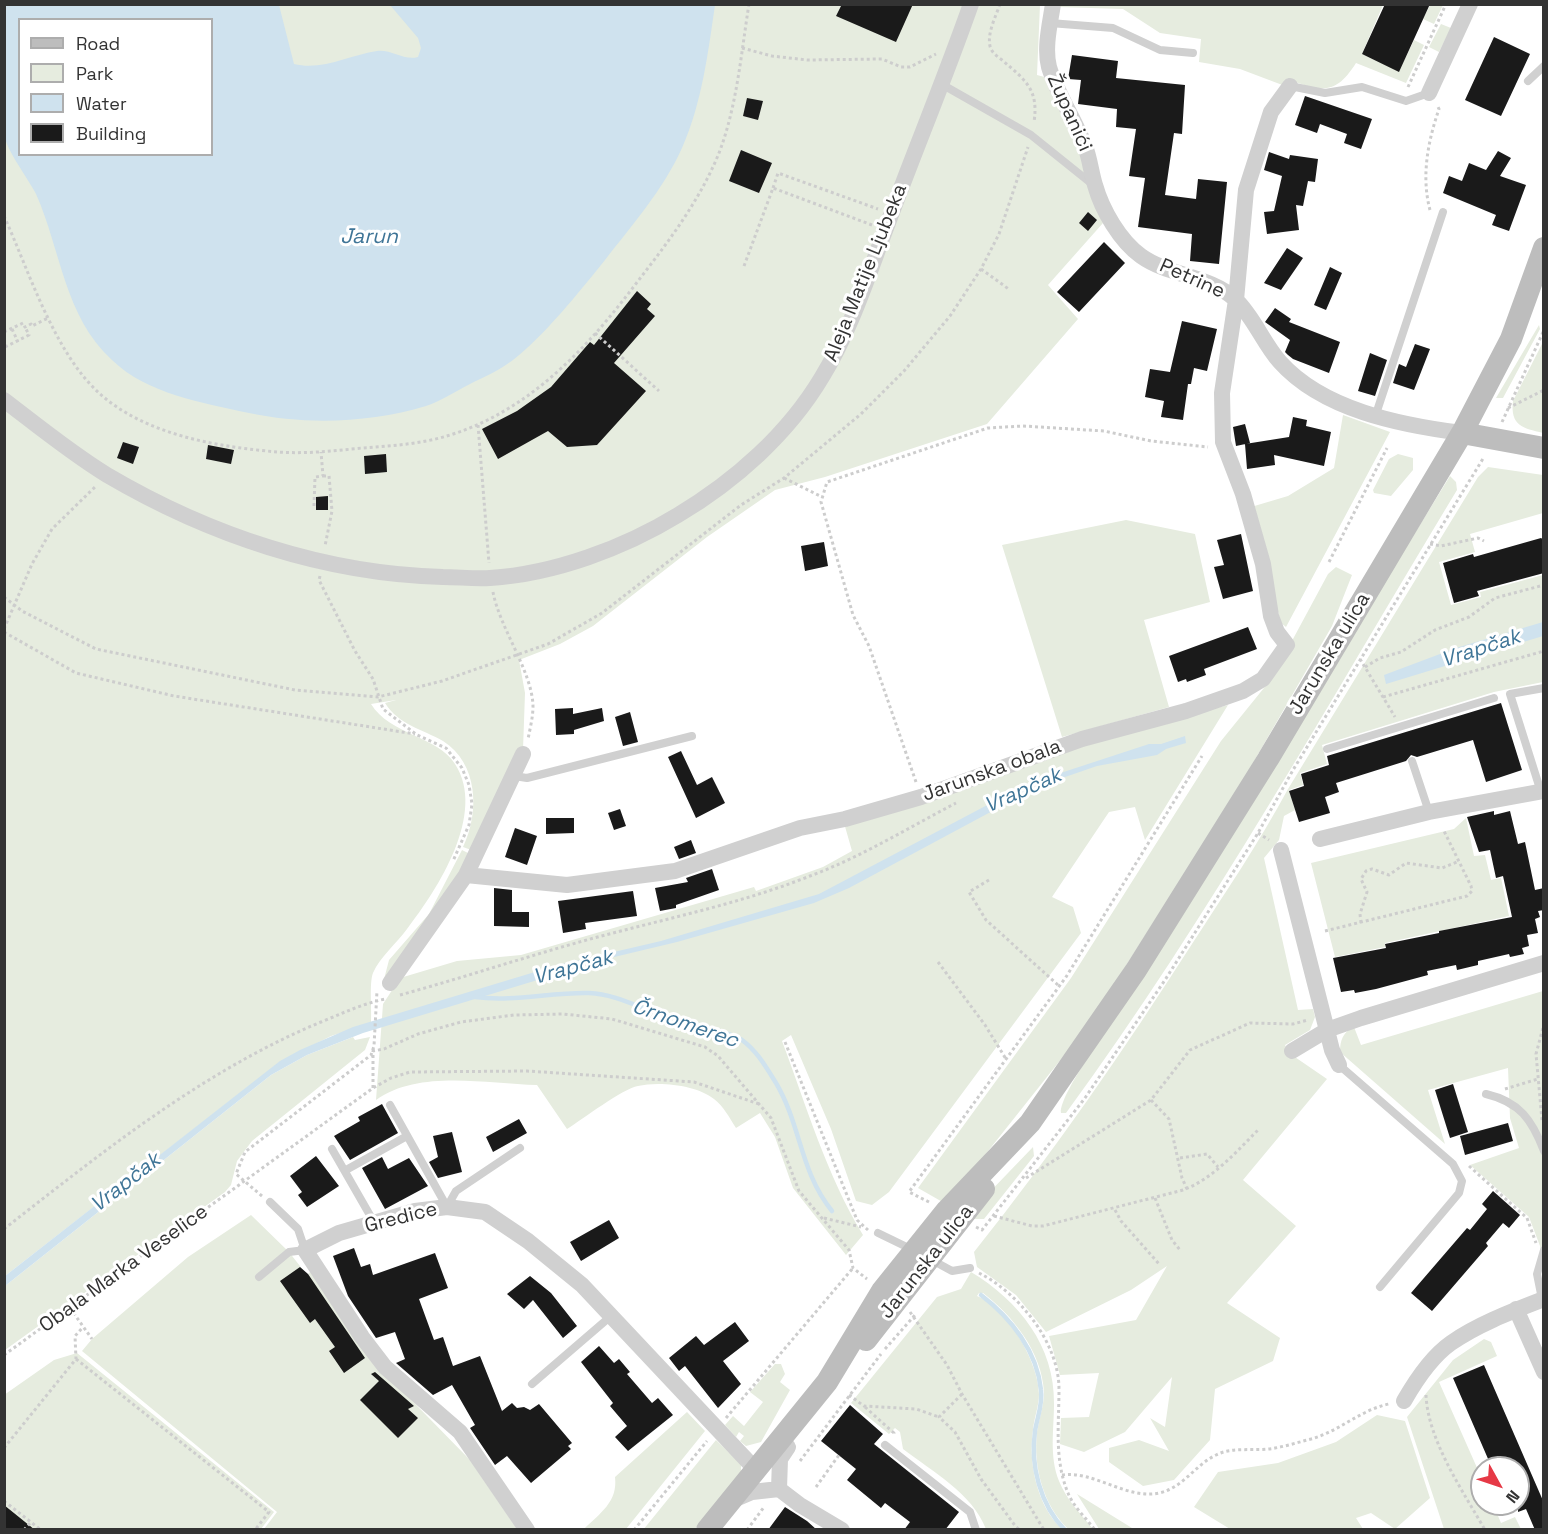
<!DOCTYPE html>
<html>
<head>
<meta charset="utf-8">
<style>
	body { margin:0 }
	#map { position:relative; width:1548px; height:1534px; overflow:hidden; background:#fff; font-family:"Space Grotesk",sans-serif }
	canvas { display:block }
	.frame { position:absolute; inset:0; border:6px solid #333; pointer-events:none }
	.legend { position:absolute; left:18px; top:18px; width:195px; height:138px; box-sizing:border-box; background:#fff; border:2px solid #adadad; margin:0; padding:8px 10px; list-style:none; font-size:18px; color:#333 }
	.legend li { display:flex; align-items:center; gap:12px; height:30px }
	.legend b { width:30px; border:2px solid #adadad }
	.north { position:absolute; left:1470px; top:1456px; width:60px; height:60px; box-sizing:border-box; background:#fff; border:2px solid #adadad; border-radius:50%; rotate:130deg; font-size:16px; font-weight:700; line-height:24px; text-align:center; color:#333 }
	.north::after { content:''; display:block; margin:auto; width:21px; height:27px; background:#e63946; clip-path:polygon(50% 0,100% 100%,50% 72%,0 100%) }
</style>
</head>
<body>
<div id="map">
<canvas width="1548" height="1534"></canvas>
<div class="frame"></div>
<ul class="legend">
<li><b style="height:8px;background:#bdbdbd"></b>Road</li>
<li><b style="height:16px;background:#e6ecdf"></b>Park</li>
<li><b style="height:16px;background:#cfe2ee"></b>Water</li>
<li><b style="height:16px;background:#1a1a1a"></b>Building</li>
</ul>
<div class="north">N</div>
</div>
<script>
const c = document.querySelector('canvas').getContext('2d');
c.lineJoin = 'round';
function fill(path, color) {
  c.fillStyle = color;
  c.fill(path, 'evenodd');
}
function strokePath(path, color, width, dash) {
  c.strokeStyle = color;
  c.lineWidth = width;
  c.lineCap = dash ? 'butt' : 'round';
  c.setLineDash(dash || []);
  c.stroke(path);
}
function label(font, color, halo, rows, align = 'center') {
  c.font = font + ' "Space Grotesk",sans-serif';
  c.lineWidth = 6;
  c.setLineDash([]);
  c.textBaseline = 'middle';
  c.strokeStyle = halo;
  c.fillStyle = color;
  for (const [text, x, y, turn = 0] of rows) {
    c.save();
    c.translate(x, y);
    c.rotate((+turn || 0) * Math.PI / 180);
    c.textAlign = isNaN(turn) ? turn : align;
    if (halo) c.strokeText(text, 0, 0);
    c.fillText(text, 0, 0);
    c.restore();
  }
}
fill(new Path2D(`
	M1059 4 1383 5 1362 54 1399 71 1414 40 1424 45 1406 83 1356 63C1335 96 1322 91 1289 80L1285 86 1240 69 1199 62 1201 39 1160 33 1123 9 1058 7Z
	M4 5H1040L1037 75 1048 78 1084 159 1103 223 1048 285 1078 319 987 424 825 477 775 490 707 537 593 626 560 644 519 660 525 693 523 750 474 851 463 847C480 812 478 763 443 741 422 729 399 725 385 703L396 700 371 704C390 735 438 736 455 764 487 813 438 889 407 929 397 943 380 957 373 973 369 983 372 1010 371 1023L331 1036 280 1062 5 1276ZM20 20H212V154H20Z
	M1430 5H1443L1434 24 1423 19Z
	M1441 24 1451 28 1439 52 1429 47Z
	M1539 325 1540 329 1503 398H1496Z
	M1543 342 1544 433H1543C1523 428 1510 426 1513 401Z
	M1343 415 1390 432 1286 627 1281 623 1251 507 1288 496 1334 468Z
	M1398 454 1413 458V470L1391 496 1374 493 1373 490 1389 459Z
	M1488 467 1543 475V513L1470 534 1475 552 1439 562 1451 605 1481 597 1480 592 1543 575V682L1494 692 1322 745 1327 764 1300 773 1303 785 1289 790 1295 810 1284 816 1279 840 1264 858 1298 1010 1313 1009 1315 1017 1310 1030 1285 1045 1289 1053 1327 1079 1243 1180 1296 1226 1227 1303 1280 1338 1273 1361 1215 1389 1210 1440 1174 1480 1143 1486 1109 1462V1448L1139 1440 1169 1451 1150 1418 1165 1427 1172 1377 1125 1432 1084 1452 1060 1444 1061 1418 1089 1417 1099 1373 1060 1375 1049 1336 1136 1320 1167 1266 1131 1290 1046 1332 1016 1295 977 1267 974 1252C1053 1153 1124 1050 1192 944 1225 893 1259 843 1288 789L1478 477Z
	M1450 476 1456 482 1457 490C1330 700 1211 915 1066 1113H1061C1059 1092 1123 1008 1137 986 1242 816 1345 646 1450 476Z
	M1126 520 1195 534 1210 602 1144 620 1169 707 1062 737 1002 545Z
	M1336 567 1352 575 1332 626 1238 789 1089 1024 946 1204 918 1188 1071 978 1221 741 1272 678 1328 574Z
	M1228 705 1145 840 1135 807 1109 812 1052 897 1073 907 1081 933 889 1192 872 1205 856 1201 831 1129 791 1035 782 1041C806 1105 827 1176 863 1235L846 1255 793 1188 775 1137 760 1113 736 1128C729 1117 724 1107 714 1099 697 1085 659 1081 638 1086 622 1089 583 1119 567 1129L537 1085C487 1084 419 1069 376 1100L383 1004 400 978 457 961 521 955 754 887 756 891 823 867 852 851 844 823 1076 744Z
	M1466 818 1474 856 1485 855 1491 880 1501 878 1509 916 1385 943V947L1335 957 1311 863 1454 829Z
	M462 850 472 855 382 987 389 960 429 914Z
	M1543 991V1278L1540 1246 1529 1217 1470 1165 1519 1148 1510 1118 1508 1068 1428 1090 1445 1144 1340 1052C1340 1040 1343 1032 1354 1027L1361 1045Z
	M353 1037 355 1040 370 1037 365 1050 252 1141 237 1161 231 1185 225 1192 5 1350V1286L271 1075 307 1055Z
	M1033 1147 1034 1156 984 1219H972L982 1200Z
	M251 1215 289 1252 307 1275 310 1272 384 1372 470 1460 517 1529H264L277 1512 82 1351 92 1339 188 1257Z
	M971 1272C1019 1301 1055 1346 1054 1404 1054 1429 1049 1456 1059 1481 1066 1499 1081 1514 1093 1529H1068C1043 1505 1033 1466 1037 1432 1039 1419 1044 1405 1044 1392 1042 1352 1013 1316 983 1293H979L977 1296C1007 1307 1039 1363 1039 1394 1039 1406 1034 1418 1033 1430 1028 1463 1037 1506 1062 1529H986C972 1493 933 1472 903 1449L900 1432 895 1428 889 1434 851 1403 937 1297 961 1289Z
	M1484 1339 1491 1342 1497 1356 1439 1382 1482 1479V1504H1493L1501 1523 1515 1517 1521 1529H1444L1407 1417 1453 1360Z
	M77 1353 274 1512 261 1529H5L4 1395 54 1360Z
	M775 1364H781L785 1374 780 1382 790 1390 761 1442 746 1446 740 1441 744 1436 739 1432 736 1437 725 1425 733 1416 744 1426 763 1402 750 1392Z
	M687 1412 705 1431 626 1529H584C600 1513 618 1502 615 1477Z
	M1377 1415 1405 1421 1430 1498 1395 1529 1371 1513 1356 1518 1363 1529H1230L1194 1507 1218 1472 1278 1463 1336 1442Z
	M716 1440 741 1464V1473L695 1529 643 1530Z
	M1077 1494 1132 1528 1134 1529H1099Z`), '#e6ecdf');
fill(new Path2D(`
	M4 5H279L294 64C322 71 350 55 377 51 391 49 404 61 418 57L421 48 418 38 390 5H715C708 53 702 103 682 148 663 190 633 224 605 260 580 291 544 336 513 360 500 370 484 377 470 384 456 391 441 401 426 406 370 423 306 425 249 413 203 403 147 394 112 360 64 316 61 250 36 194 28 178 6 150 4 134 1 92 4 47 4 5ZM20 20H212V154H20Z
	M1543 622V636L1386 684 1384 675 1456 648Z
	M1185 736 1186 743 1166 749 1157 755 1097 766 1039 786 849 888 814 903 677 942 610 958 363 1033 307 1055 271 1075 5 1286V1276L280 1061 300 1050 353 1027 558 965 661 941 819 894 1027 784 1149 744H1161Z`), '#cfe2ee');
strokePath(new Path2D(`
	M475 997C514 1002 551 992 589 993 614 994 636 1006 659 1014 681 1022 724 1029 742 1040 757 1051 766 1067 776 1083 801 1125 800 1172 832 1211
	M981 1295C1011 1318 1037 1351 1041 1390 1043 1404 1037 1418 1035 1431 1030 1465 1040 1505 1065 1530`), '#cfe2ee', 4.5);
fill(new Path2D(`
	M842 4H913L896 42 836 16Z
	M1385 4H1430L1399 72 1362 54Z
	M1494 37 1530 54 1501 116 1465 100Z
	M1072 55 1118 61 1116 78 1185 85 1182 134 1174 133 1165 195 1196 199 1198 179 1227 182 1219 264 1190 261 1192 234 1138 227 1145 178 1129 176 1136 129 1116 127 1117 109 1078 104 1081 80 1068 79Z
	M1305 96 1372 119 1361 149 1344 143 1347 134 1320 124 1317 133 1295 125Z
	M747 98 763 101 758 120 743 116Z
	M741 150 772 163 759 193 729 181Z
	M1498 151 1511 158 1500 176 1526 185 1509 231 1492 225 1496 215 1443 193 1449 176 1462 181 1469 163 1486 170Z
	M1269 152 1289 159 1290 155 1318 159 1315 182 1308 181 1303 206 1296 205 1299 230 1267 234 1264 212 1274 211 1282 176 1264 170Z
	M1088 212 1097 220 1088 231 1079 223Z
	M1104 242 1125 263 1079 312 1057 292Z
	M1287 248 1303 258 1281 290 1264 283Z
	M1330 267 1342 273 1326 310 1314 305Z
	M637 291 651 304 647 309 655 316 614 363 646 391 597 445 567 447 548 431 498 459 482 429 517 411 551 387 590 342 594 345Z
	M1275 308 1291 319 1289 322 1340 342 1329 373 1293 359 1288 355 1285 352 1290 340 1265 322Z
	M1182 321 1217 329 1207 371 1194 368 1191 384H1188L1183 420 1161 417 1164 401 1145 397 1150 369 1170 372Z
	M1415 344 1430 349 1414 390 1393 383 1399 364 1406 367Z
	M1370 353 1387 360 1375 396 1358 391Z
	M1293 417 1307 420 1306 426 1331 432 1324 466 1274 455 1275 465 1247 469 1245 444 1289 437Z
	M1245 424 1250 443 1236 446 1233 427Z
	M123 442 139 447 133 464 117 458Z
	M208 445 234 450 231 464 206 459Z
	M386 454 387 472 365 474 364 456Z
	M328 496V510H316V497Z
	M1241 534 1253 591 1223 599 1214 567 1224 565 1217 540Z
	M1541 538 1544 540V573L1477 591 1479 596 1454 603 1443 563 1473 554 1474 557Z
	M824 542 828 566 805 571 801 546Z
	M1248 627 1257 649 1204 669 1206 675 1187 682 1186 679 1178 682 1169 656Z
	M1501 703 1522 770 1486 782 1473 740 1417 757 1411 755 1406 761 1336 783 1339 792 1325 797 1330 813 1299 822 1289 791 1304 786 1301 774 1329 765 1327 756Z
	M573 708V714L602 708 604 721 574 730V734L556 735 555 709Z
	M630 712 638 742 623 746 615 717Z
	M681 751 697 785 712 777 725 803 696 818 668 757Z
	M620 809 626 826 614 830 608 813Z
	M1494 811V815L1510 811 1518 844 1525 842 1535 890 1544 888V910L1538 911 1540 917 1535 919 1538 933 1527 935 1529 946 1522 948 1524 954 1510 957 1509 954 1478 961V965L1457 970 1456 965 1427 971 1428 975 1376 989 1355 993 1354 990 1341 992 1333 958 1386 948 1385 944 1439 933V931L1512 917 1503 876 1496 878 1490 850 1479 852 1467 817Z
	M546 818H574V833L546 834Z
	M515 828 537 836 527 865 505 857Z
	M691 840 696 853 679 859 674 847Z
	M712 869 719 890 676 905V908L660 911 655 888 688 882 686 878Z
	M494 888 512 890V912H529V927L494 926Z
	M633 891 637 916 585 923 586 929 563 933 558 901Z
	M1453 1084 1468 1132 1450 1138 1435 1090Z
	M382 1104 398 1133 350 1160 334 1136 360 1121 358 1117Z
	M519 1119 527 1133 493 1152 486 1137Z
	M1508 1123 1513 1141 1465 1155 1460 1136Z
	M452 1132 462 1172 438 1178 429 1162 438 1157 433 1136Z
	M316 1156 339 1186 307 1207 298 1195 302 1192 290 1176Z
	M382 1157 388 1169 409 1158 428 1186 385 1209 362 1168Z
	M1493 1191 1520 1215 1509 1228 1503 1223 1486 1243 1488 1246 1432 1311 1411 1293 1467 1228 1470 1230 1487 1209 1482 1204Z
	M609 1220 619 1238 581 1261 570 1242Z
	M354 1248 361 1267 370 1264 373 1275 435 1253 448 1288 419 1299 434 1340 443 1337 453 1366 480 1356 502 1411 512 1403 517 1408 524 1407 530 1410 539 1404 572 1443 568 1446 571 1449 531 1483 507 1456 495 1465 470 1428 475 1425 452 1385 433 1395 396 1363 405 1359 395 1332 376 1338 348 1296 333 1256Z
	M300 1267 308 1274 365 1358 344 1373 329 1351 335 1347 315 1319 310 1323 280 1281Z
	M530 1276 551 1293 577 1326 563 1338 533 1300 524 1309 507 1294Z
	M735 1322 749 1341 723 1361 741 1384 718 1408 685 1366 679 1371 669 1358 696 1336 704 1345Z
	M599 1346 614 1363 619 1359 630 1372 627 1374 652 1403 658 1398 673 1415 628 1451 615 1437 627 1426 610 1406 613 1403 581 1362Z
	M1484 1365 1544 1503V1530H1535L1526 1509 1518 1512V1468H1492L1453 1378Z
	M375 1372 414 1406 408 1409 418 1418 398 1438 360 1400 379 1381 371 1374Z
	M850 1405 883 1434 874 1444 959 1512 945 1530H904L910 1522 885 1503 881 1508 847 1480 856 1469 821 1441Z
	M4 1505 35 1530H4Z
	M785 1507 807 1521 817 1530H768Z`), '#1a1a1a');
strokePath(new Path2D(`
	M1000 4C996 16 987 33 990 46 991 52 997 56 1002 60 1025 80 1039 89 1034 122
	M742 48 772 56 807 60 882 59 901 67H910L936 54
	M1408 87 1446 4
	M773 188 778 173 878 209
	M1430 210C1421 176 1428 141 1439 109L1437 105
	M4 216C29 271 54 352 99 393 145 435 218 447 278 452 306 454 333 451 362 448 391 446 422 444 450 435 531 410 589 346 638 281 669 241 700 200 719 153 737 106 741 54 749 4
	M744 266 773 188 872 225
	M981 269 1010 290
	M12 329 18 342
	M4 332 23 323 25 327 31 324 32 326 48 318
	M595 333 659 391
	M5 347 29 335 25 327
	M1508 408 1544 390
	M1502 422 1544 330
	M478 425 489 563
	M323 476H329L332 511 325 546
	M784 478 822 497
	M314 506 315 477 323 476 321 452
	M1430 544 1441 546 1478 538 1484 541
	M1329 562 1387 448
	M320 576 319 580 355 651 373 679 383 709 417 735 446 748 462 768 469 785 472 804 469 825 453 861
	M493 592C500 629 532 671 533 706 533 717 530 729 528 739
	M4 597 22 611 96 649 295 690 378 697 442 681 548 644 602 613 741 505 784 478 861 414 904 371 950 316 981 269 999 234 1028 147
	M4 629 32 564 52 529 97 485
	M4 632 76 673 174 696 415 734
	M1360 659 1395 717
	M1365 667 1380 658 1401 652 1435 630 1469 617 1495 598 1544 585
	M1383 697 1544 651
	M916 782 869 646 853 615 821 502 827 482 988 428 1023 426 1104 431 1151 441 1208 447
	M1258 833 1269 840
	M989 880 969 892 986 920 1059 986
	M1361 923 1360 914 1367 892 1361 879 1366 871 1372 869 1389 875 1406 863 1442 868 1457 862
	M1325 931 1467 896 1472 891 1471 886 1444 831
	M938 962 985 1025 1006 1059
	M400 995C462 978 522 958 583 941 659 920 737 905 810 876 861 857 908 828 956 803
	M785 1042 857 1220 868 1230
	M373 1088V1051L384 1049 418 1034 461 1022 514 1015 563 1014 612 1019 705 1047 718 1056 771 1118 799 1191 849 1250 853 1268 867 1279
	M1505 1089 1538 1079
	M1151 1100 1169 1119 1182 1178 1187 1189
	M1542 1120 1536 1054 1544 1024
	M1180 1158 1207 1154 1218 1167
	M1469 1166 1527 1218 1536 1243
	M1026 1178 1151 1100 1190 1050 1250 1023 1293 1024 1308 1020
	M262 1196 236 1174 245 1152 371 1055 374 1046 377 991
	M1155 1198 1172 1240 1180 1250
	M929 1202 909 1192 1066 977 1202 756
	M1115 1210 1121 1221 1159 1264
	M994 1216 1032 1226H1043L1183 1190C1213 1179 1237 1151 1259 1129
	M824 1218 861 1227
	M976 1227 982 1230 1085 1098 1165 980 1258 833 1293 770 1484 457
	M4 1229C104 1151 203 1071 321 1022 343 1013 362 1004 385 999
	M979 1273C1019 1293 1059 1343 1059 1389 1059 1425 1054 1459 1068 1493 1073 1506 1086 1518 1095 1530
	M70 1308 92 1339
	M910 1312 947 1365 962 1394 1044 1530
	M885 1349 915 1315
	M4 1355 373 1088 391 1078 410 1072 527 1071 694 1082 762 1105
	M76 1359 269 1512 255 1530
	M962 1394 939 1417 955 1432 981 1479 1016 1527 1020 1530
	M849 1395 864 1406 916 1409 939 1417
	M1426 1395C1428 1441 1463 1491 1485 1530
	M865 1407 894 1433 892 1435
	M726 1418 853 1268
	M4 1448 76 1359 75 1336 83 1327
	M800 1461 881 1354
	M1062 1475C1093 1470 1127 1500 1159 1493 1183 1488 1195 1465 1216 1455 1233 1446 1256 1452 1275 1448 1287 1446 1299 1442 1311 1439 1340 1431 1360 1410 1389 1404
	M816 1487 839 1455
	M4 1501 41 1530
	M24 1530 31 1522
	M634 1530 707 1441
	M747 1530 764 1507`), '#cdcdcd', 3, [3, 3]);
strokePath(new Path2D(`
	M1050 23 1113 28 1160 50 1193 53
	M1528 81 1544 66
	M943 85 1031 135 1092 184
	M1290 86 1325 93 1362 87 1406 101 1429 93
	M1376 414 1443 212
	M1327 749 1494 698
	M1412 761 1429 812
	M514 776 527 778 692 736
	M1541 792 1510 694 1544 688
	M1339 1065 1453 1164 1462 1181 1459 1193 1380 1287
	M1486 1094C1520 1102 1532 1120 1544 1151
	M390 1105 447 1207 456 1191 520 1148
	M332 1149 375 1224
	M346 1170 407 1136
	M878 1233 913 1250
	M930 1259 952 1271 970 1268
	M259 1277 289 1252 305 1250 298 1229 270 1202
	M1542 1299 1537 1274 1544 1250
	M532 1384 611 1316
	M885 1445 970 1512 976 1530`), '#d0d0d0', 8);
strokePath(new Path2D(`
	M1053 4C1050 24 1044 48 1049 67 1057 94 1075 120 1085 146 1090 159 1091 172 1095 185 1102 210 1120 241 1141 256 1169 276 1210 276 1235 299 1254 317 1263 343 1280 362 1323 410 1400 425 1462 433
	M1429 93 1470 4
	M4 400C38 426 71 453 107 475 209 535 325 574 443 577 458 577 474 579 490 578 554 574 624 548 678 515 735 481 788 434 822 377 851 330 868 275 888 223 915 150 945 78 971 4
	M1320 839 1429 812 1544 791
	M1281 850 1332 1050 1339 1065
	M466 875 567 885 675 871 800 828 845 819 921 797 1082 739 1186 711 1243 691 1263 679 1287 645 1277 632 1271 616 1263 564 1243 494 1223 442 1222 393 1236 300 1246 190 1271 112 1290 86
	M390 983 466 875 523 754
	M1292 1051 1327 1030 1361 1018 1544 963
	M1516 1309 1544 1372
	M1404 1401C1416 1380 1431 1357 1451 1343 1478 1324 1513 1311 1544 1299
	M779 1489 780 1459 788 1447
	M731 1501 752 1492 779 1489 800 1505 842 1530
	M527 1530 460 1432 385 1367 362 1337 305 1250 339 1233 415 1211 447 1207 485 1212 528 1241 582 1285 756 1470`), '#d0d0d0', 16);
strokePath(new Path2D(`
	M1462 433 1544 448
	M866 1340 984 1189
	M707 1530 827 1382 882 1291 947 1210 1030 1123 1136 970 1268 759 1462 433 1511 339 1544 248`), '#bdbdbd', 22);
label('20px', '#333', '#fff', [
	["Županići",1069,113,66],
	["Aleja Matije Ljubeka",866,273,-68],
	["Petrine",1192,279,24],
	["Jarunska ulica",1330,654,-59],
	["Jarunska obala",992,771,-20],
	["Gredice",401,1218,-14],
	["Jarunska ulica",927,1262,-52],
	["Obala Marka Veselice",124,1269,-36]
]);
label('italic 21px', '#3f7597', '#fff', [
	["Jarun",369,237],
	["Vrapčak",1481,649,-18],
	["Vrapčak",1023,791,-24],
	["Vrapčak",573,968,-15],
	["Črnomerec",685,1024,19],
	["Vrapčak",126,1183,-38]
]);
</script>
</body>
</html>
